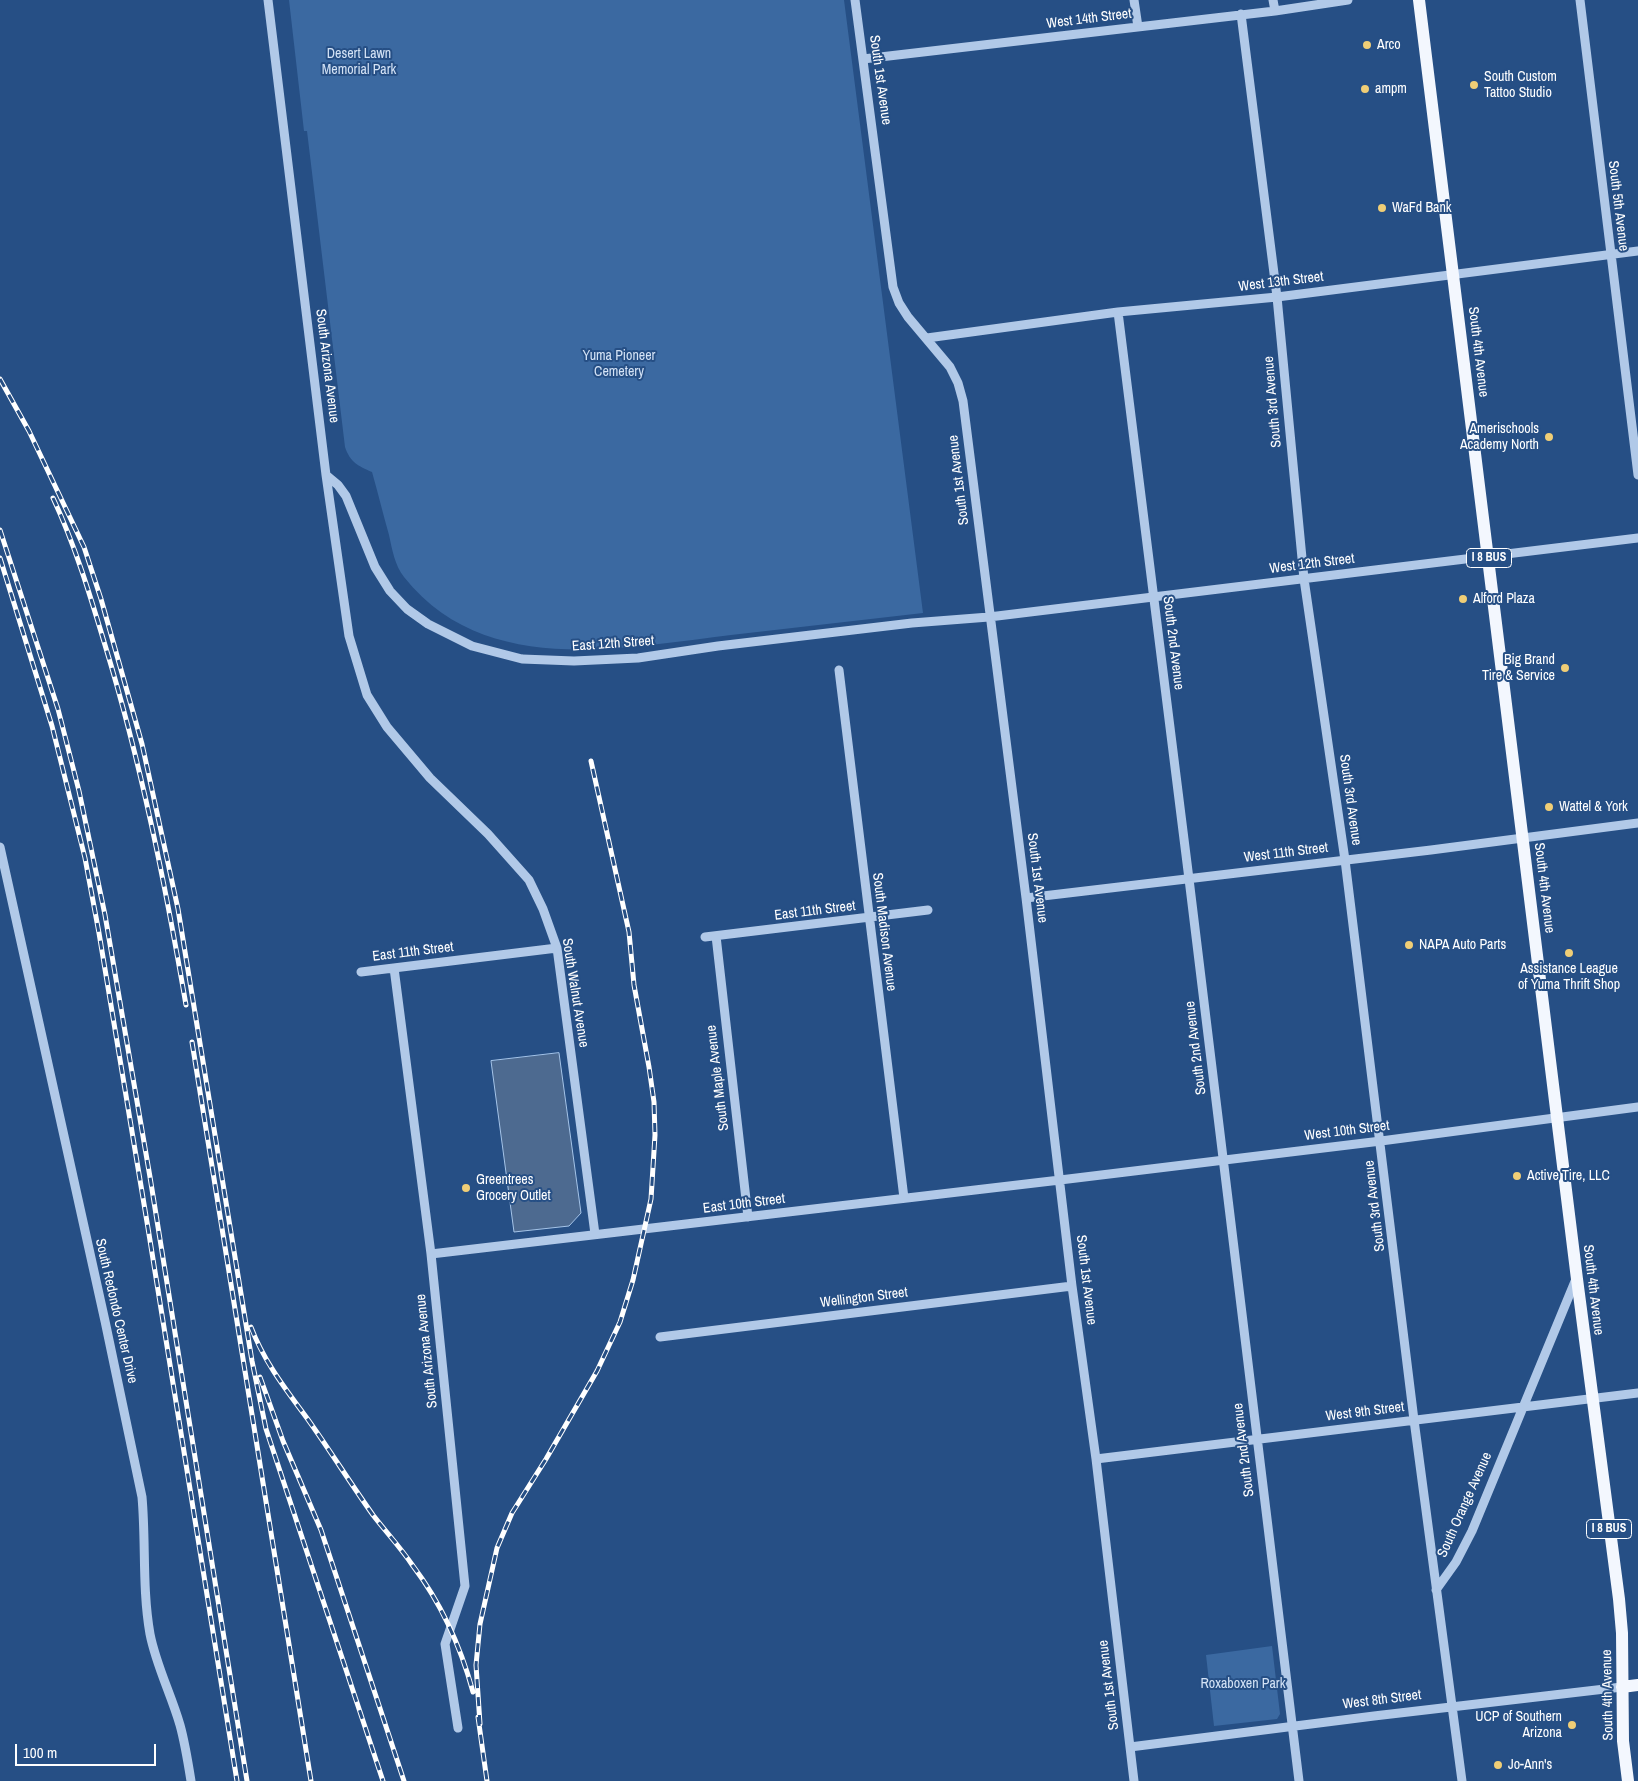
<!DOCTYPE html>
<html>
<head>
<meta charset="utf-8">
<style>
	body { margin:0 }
	#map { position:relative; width:1638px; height:1781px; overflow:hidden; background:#264f85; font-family:"Archivo Narrow",sans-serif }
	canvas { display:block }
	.scale { position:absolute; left:15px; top:1744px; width:141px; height:22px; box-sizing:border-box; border:2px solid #fff; border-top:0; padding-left:6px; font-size:15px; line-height:18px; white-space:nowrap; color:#fff; -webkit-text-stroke:4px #264f85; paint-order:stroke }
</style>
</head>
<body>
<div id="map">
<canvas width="1638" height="1781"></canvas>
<div class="scale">100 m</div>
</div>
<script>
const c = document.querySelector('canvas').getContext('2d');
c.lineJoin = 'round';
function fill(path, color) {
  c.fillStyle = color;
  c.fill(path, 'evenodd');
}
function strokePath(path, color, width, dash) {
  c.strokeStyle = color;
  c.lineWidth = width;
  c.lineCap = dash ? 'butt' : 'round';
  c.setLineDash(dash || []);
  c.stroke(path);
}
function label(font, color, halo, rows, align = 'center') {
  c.font = font + ' "Archivo Narrow",sans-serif';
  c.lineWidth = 4;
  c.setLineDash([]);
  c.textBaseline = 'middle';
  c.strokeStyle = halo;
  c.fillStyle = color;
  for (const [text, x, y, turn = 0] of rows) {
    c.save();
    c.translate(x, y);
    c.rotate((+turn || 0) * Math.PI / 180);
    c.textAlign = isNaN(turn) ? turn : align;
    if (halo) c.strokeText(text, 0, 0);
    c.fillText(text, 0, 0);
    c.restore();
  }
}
fill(new Path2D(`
	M289 0H844L923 613C859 620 795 628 731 635 621 648 484 678 404 577 395 566 392 549 389 535 383 514 378 493 372 472 358 466 350 462 345 447L307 131H304Z
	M1272 1646 1280 1714 1277 1719 1214 1726 1206 1655Z`), '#3b69a1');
const water = new Path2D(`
	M559 1053 581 1213 569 1226 514 1232 491 1061Z`);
fill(water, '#4d6a90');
strokePath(water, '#a5c4e8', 1);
strokePath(new Path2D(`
	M268 0 326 475 349 636 367 695 387 727 430 778 488 834 529 880 543 909 557 948 595 1234
	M855 0 893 287 899 303 908 317 950 367 958 383 963 401 1026 898 1072 1286 1096 1459 1134 1781
	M1134 0 1138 27
	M1273 0 1275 11
	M1580 0 1638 475
	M1241 14 1277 297 1304 579 1345 860 1414 1420 1462 1781
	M863 59 1275 11 1348 0
	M1118 312 1189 879 1299 1781
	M927 338 1118 312 1277 297 1638 251
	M326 475 338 485 346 496 375 567 390 591 407 609 428 624 472 646 522 659 574 661 638 658 718 646 912 623 989 617 1638 538
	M839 670 904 1198
	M0 847 105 1321 142 1497C146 1542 142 1589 150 1634 156 1665 171 1694 180 1725 185 1743 188 1762 191 1781
	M1026 898 1431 850 1638 823
	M716 936 748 1217
	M705 937 928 910
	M394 968 431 1254 465 1586 445 1644 458 1728
	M361 972 557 948
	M431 1254 1060 1180 1381 1141 1638 1107
	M660 1337 1072 1286
	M1096 1459 1638 1393
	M1436 1590 1456 1562 1472 1531 1576 1279
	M1130 1747 1374 1716 1622 1687`), '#b1c9e8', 9);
strokePath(new Path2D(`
	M1419 0 1577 1279 1619 1599 1622 1633 1623 1741 1628 1781
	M1622 1687 1638 1685`), '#f3f7fe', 12);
const rail = new Path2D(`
	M0 379 29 431 84 547 101 599 142 744 178 909 252 1361 266 1429 383 1781
	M53 498C75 545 90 595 105 645 141 763 165 883 186 1005
	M0 530 58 709 79 791 105 915 150 1177 247 1781
	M0 558 52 726 85 858 99 933 148 1228 237 1781
	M192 1042 311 1781
	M251 1327C264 1362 287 1391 309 1421 331 1452 351 1484 373 1515 386 1532 401 1548 413 1566 441 1603 461 1648 473 1692
	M260 1377 283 1441 321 1530 404 1781
	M478 1717 487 1781
	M480 1724 476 1665 480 1624 497 1548 512 1513 546 1459 597 1371 620 1322 633 1280 651 1199 655 1135 654 1102 649 1067 634 985 629 932 591 761`);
strokePath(rail, '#fff', 5);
strokePath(rail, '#264f85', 3, [9]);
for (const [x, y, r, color] of [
	[1367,45,5,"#f0ce76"],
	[1474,85,5,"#f0ce76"],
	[1365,89,5,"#f0ce76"],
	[1382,208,5,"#f0ce76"],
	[1549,437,5,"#f0ce76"],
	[1463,599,5,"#f0ce76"],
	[1565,668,5,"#f0ce76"],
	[1549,807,5,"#f0ce76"],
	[1409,945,5,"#f0ce76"],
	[1569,953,5,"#f0ce76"],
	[1517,1176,5,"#f0ce76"],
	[466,1188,5,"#f0ce76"],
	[1572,1725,5,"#f0ce76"],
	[1498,1765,5,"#f0ce76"]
]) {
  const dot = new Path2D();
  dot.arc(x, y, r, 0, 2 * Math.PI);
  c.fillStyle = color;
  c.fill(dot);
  strokePath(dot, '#264f85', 2);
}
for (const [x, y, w] of [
	[1489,558,45],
	[1609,1529,45]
]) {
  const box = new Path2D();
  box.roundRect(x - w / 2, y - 9.5, w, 19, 4);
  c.fillStyle = '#264f85';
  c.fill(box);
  strokePath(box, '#fff', 1);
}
label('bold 12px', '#fff', null, [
	["I 8 BUS",1489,558],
	["I 8 BUS",1609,1529]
]);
label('14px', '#fff', '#264f85', [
	["West 14th Street",1089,19,-7],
	["South 1st Avenue",880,80,82],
	["South 5th Avenue",1618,206,83],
	["West 13th Street",1281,282,-7],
	["South 4th Avenue",1478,352,83],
	["South Arizona Avenue",327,366,83],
	["South 3rd Avenue",1273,402,-95],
	["South 1st Avenue",959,480,-97],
	["West 12th Street",1312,564,-7],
	["South 2nd Avenue",1173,643,83],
	["East 12th Street",613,644,-4],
	["South 3rd Avenue",1350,800,82],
	["West 11th Street",1286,853,-7],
	["South 1st Avenue",1037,878,83],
	["South 4th Avenue",1544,888,83],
	["East 11th Street",815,911,-7],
	["South Madison Avenue",884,932,83],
	["East 11th Street",413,952,-7],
	["South Walnut Avenue",575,993,81],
	["South 2nd Avenue",1196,1048,-97],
	["South Maple Avenue",718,1078,-97],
	["West 10th Street",1347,1131,-7],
	["East 10th Street",744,1204,-7],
	["South 3rd Avenue",1375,1206,-97],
	["South 1st Avenue",1086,1280,83],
	["South 4th Avenue",1593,1290,83],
	["Wellington Street",864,1298,-7],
	["South Redondo Center Drive",116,1311,77],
	["South Arizona Avenue",427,1351,-96],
	["West 9th Street",1365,1412,-7],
	["South 2nd Avenue",1244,1450,-97],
	["South Orange Avenue",1465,1505,-66],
	["South 1st Avenue",1109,1685,-97],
	["South 4th Avenue",1608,1695,-91],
	["West 8th Street",1382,1700,-7]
]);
label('14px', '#fff', '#264f85', [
	["Arco",1377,45],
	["South Custom",1484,77],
	["Tattoo Studio",1484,93],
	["ampm",1375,89],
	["WaFd Bank",1392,208],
	["Amerischools",1539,429,"right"],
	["Academy North",1539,445,"right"],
	["Alford Plaza",1473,599],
	["Big Brand",1555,660,"right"],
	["Tire & Service",1555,676,"right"],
	["Wattel & York",1559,807],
	["NAPA Auto Parts",1419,945],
	["Assistance League",1569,969,"center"],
	["of Yuma Thrift Shop",1569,985,"center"],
	["Active Tire, LLC",1527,1176],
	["Greentrees",476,1180],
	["Grocery Outlet",476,1196],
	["UCP of Southern",1562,1717,"right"],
	["Arizona",1562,1733,"right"],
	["Jo-Ann's",1508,1765]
], 'left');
label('14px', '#d4e3f6', '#264f85', [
	["Desert Lawn",359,54],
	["Memorial Park",359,70],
	["Yuma Pioneer",619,356],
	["Cemetery",619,372],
	["Roxaboxen Park",1243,1684]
]);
</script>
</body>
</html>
